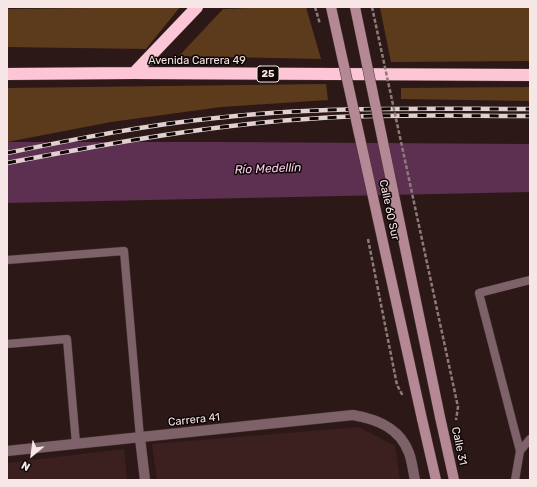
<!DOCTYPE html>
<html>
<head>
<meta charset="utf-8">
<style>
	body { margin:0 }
	#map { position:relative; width:537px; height:487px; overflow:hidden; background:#2d1818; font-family:Rubik,sans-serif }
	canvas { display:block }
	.frame { position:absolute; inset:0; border:8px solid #f6e7e6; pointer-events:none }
	.north { position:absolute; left:12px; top:435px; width:40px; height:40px; -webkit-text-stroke:3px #0f0606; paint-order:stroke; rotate:209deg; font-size:11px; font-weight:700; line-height:16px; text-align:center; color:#f6e7e6 }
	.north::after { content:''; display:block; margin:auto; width:14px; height:18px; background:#f6e7e6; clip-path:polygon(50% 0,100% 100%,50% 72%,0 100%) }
</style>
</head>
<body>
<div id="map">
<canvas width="537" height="487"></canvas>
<div class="frame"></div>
<div class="north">N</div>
</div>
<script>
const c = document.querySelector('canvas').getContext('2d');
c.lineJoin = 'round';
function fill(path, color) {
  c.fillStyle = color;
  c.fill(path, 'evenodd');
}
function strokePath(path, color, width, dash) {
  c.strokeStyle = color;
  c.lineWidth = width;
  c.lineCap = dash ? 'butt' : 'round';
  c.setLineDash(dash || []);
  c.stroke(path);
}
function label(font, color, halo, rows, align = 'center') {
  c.font = font + ' Rubik,sans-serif';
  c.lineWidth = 3;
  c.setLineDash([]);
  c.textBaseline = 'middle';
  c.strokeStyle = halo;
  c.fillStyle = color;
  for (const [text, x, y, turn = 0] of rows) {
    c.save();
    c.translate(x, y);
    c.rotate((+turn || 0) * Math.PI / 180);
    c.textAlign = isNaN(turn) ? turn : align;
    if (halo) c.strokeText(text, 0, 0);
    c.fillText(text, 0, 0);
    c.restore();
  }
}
fill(new Path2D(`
	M359 427 395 446 400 480H157L152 444Z
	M124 449 127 480H7V463Z`), '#3c2020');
fill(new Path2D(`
	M180 7 146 49 7 47V9Z
	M276 7H306L321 59 179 56 223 9Z
	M380 8H530V61L391 62Z
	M326 84 328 100 221 107 111 122 7 142V88Z
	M530 87V101L401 99V88Z`), '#5c3b1d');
fill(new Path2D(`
	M7 142H223L530 144V192L7 203Z`), '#5d2f50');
const lane = new Path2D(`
	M7 260 124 251 140 438
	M7 344 67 339 76 444
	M520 451 530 439
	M515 480 520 451 479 293 530 280`);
const street = new Path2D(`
	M140 438 145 480
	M7 451 353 415C377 419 400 428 409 453 412 461 413 471 415 480`);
const secondary = new Path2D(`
	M440 417 454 480
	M422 419 436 480`);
const highway = new Path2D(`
	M134 73 197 7
	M7 74 134 73 530 75`);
strokePath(lane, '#493535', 9);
strokePath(street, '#493535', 11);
strokePath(secondary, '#493535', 11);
strokePath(highway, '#493535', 13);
strokePath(lane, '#7d626a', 8);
strokePath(street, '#7d626a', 10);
strokePath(secondary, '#b48995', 10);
strokePath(highway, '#fcc6d6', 12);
const rail = new Path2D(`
	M7 153C76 139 145 125 216 118 320 106 425 109 530 109
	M7 163C111 143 215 124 321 118 391 114 461 116 530 116`);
strokePath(rail, '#e0d0d0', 4.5);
strokePath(rail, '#0f0606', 3, [9]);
const secondaryBridge = new Path2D(`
	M331 7 422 419
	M355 7 440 417`);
strokePath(secondaryBridge, '#493535', 11, []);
strokePath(new Path2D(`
	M315 7 320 24
	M372 7 458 407 456 420
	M368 239 397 385 403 396`), '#8d7b7a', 2.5, [4, 2]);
strokePath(secondaryBridge, '#b48995', 10);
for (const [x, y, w] of [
	[268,74,22]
]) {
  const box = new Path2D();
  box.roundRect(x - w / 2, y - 8, w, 16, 3);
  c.fillStyle = '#0f0606';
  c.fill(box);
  strokePath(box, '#f6e7e6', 1);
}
label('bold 10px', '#f6e7e6', null, [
	["25",268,74]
]);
label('11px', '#f6e7e6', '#0f0606', [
	["Avenida Carrera 49",197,61],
	["Calle 60 Sur",389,210,78],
	["Carrera 41",194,420,-6],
	["Calle 31",459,446,78]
]);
label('italic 12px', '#facbea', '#0f0606', [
	["Río Medellín",268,169,-2]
]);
</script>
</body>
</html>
